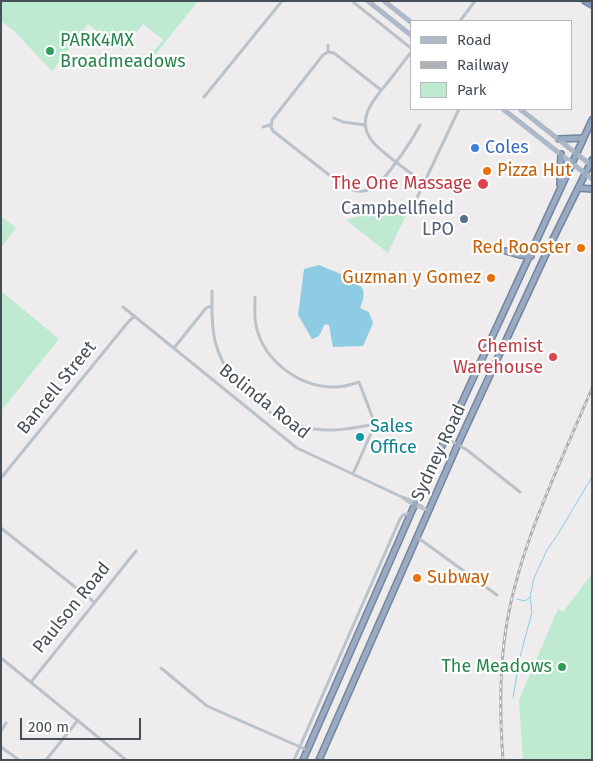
<!DOCTYPE html>
<html>
<head>
<meta charset="utf-8">
<style>
	body { margin:0 }
	#map { position:relative; width:593px; height:761px; overflow:hidden; background:#eeecec; font-family:"Fira Sans",sans-serif }
	canvas { display:block }
	.frame { position:absolute; inset:0; border:2px solid #464e57; pointer-events:none }
	.legend { position:absolute; left:410px; top:20px; width:162px; height:90px; box-sizing:border-box; background:#fff; border:1px solid #b5b8bc; margin:0; padding:6px 9px; list-style:none; font-size:15px; color:#464e57 }
	.legend li { display:flex; align-items:center; gap:10px; height:25px }
	.legend b { width:25px; border:1px solid #b5b8bc }
	.scale { position:absolute; left:20px; top:718px; width:121px; height:22px; box-sizing:border-box; border:2px solid #464e57; border-top:0; padding-left:6px; font-size:15px; line-height:18px; white-space:nowrap; color:#464e57; -webkit-text-stroke:4px #fff; paint-order:stroke }
</style>
</head>
<body>
<div id="map">
<canvas width="593" height="761"></canvas>
<div class="frame"></div>
<ul class="legend">
<li><b style="height:6px;background:#adb9c9"></b>Road</li>
<li><b style="height:6px;background:#aeb1b6"></b>Railway</li>
<li><b style="height:14px;background:#bdead1"></b>Park</li>
</ul>
<div class="scale">200 m</div>
</div>
<script>
const c = document.querySelector('canvas').getContext('2d');
c.lineJoin = 'round';
function fill(path, color) {
  c.fillStyle = color;
  c.fill(path, 'evenodd');
}
function strokePath(path, color, width, dash) {
  c.strokeStyle = color;
  c.lineWidth = width;
  c.lineCap = dash ? 'butt' : 'round';
  c.setLineDash(dash || []);
  c.stroke(path);
}
function label(font, color, halo, rows, align = 'center') {
  c.font = font + ' "Fira Sans",sans-serif';
  c.lineWidth = 4.5;
  c.setLineDash([]);
  c.textBaseline = 'middle';
  c.strokeStyle = halo;
  c.fillStyle = color;
  for (const [text, x, y, turn = 0] of rows) {
    c.save();
    c.translate(x, y);
    c.rotate((+turn || 0) * Math.PI / 180);
    c.textAlign = isNaN(turn) ? turn : align;
    if (halo) c.strokeText(text, 0, 0);
    c.fillText(text, 0, 0);
    c.restore();
  }
}
fill(new Path2D(`
	M1 1H198L155 55 152 53 163 40 143 24 122 50 88 24 52 71 14 31 1 21Z
	M413 200 388 253 346 220Z
	M1 216 16 228 1 247Z
	M1 291 59 339 1 411Z
	M592 574V760H523L519 700 558 609 563 612Z`), '#bdead1');
fill(new Path2D(`
	M319 265C330 270 357 279 362 288 366 295 362 302 360 308L369 312 373 323 363 346 333 347 329 325 325 324 319 336 312 339 298 315 304 269Z`), '#8dcce3');
strokePath(new Path2D(`
	M517 599 525 601 530 597
	M513 698 520 657 532 612 530 597 534 578 547 550 558 534 592 477`), '#8dcce3', 1);
const trunk = new Path2D(`
	M559 139 583 138
	M560 184 561 154
	M579 188 592 189
	M506 251 520 255 531 256
	M303 760 411 513 592 120
	M319 760 458 444 552 241 592 160`);
const motorway = new Path2D(`
	M585 1 592 5`);
strokePath(trunk, '#7286a3', 8);
strokePath(motorway, '#7286a3', 8);
strokePath(new Path2D(`
	M352 1 412 49
	M460 21 475 1
	M412 51C404 61 396 72 388 82 374 99 354 120 373 142 385 156 409 171 424 183
	M328 52V45
	M381 90 334 53 328 52 323 55 272 120 271 127 273 131 342 185C368 201 380 184 394 165 404 152 412 140 420 125
	M204 97 282 1
	M334 118 343 122 365 125
	M263 127 270 125
	M415 202 459 109
	M212 291C212 307 211 324 215 341 227 386 268 421 314 429 334 432 355 428 375 424
	M255 297C255 306 254 316 256 325 263 361 300 388 336 387 344 387 352 384 359 382L375 424
	M123 307 297 448 402 497 416 502 428 511
	M174 348 206 308 212 306
	M446 438 467 450 520 492
	M353 474 375 424
	M1 478 129 321 135 316
	M402 497 410 503 423 509
	M1 528 94 602
	M417 537 497 595
	M1 658 126 760
	M161 668 207 706 307 750
	M31 682 136 551
	M1 731 6 723
	M1 747 19 760
	M46 760 78 720
	M294 760 400 519 403 515 411 513`), '#bbc2ca', 3);
strokePath(new Path2D(`
	M368 1 412 36
	M384 1 412 23
	M503 109 592 179
	M520 109 592 166`), '#adb9c9', 5);
strokePath(trunk, '#9aaac0', 5);
strokePath(motorway, '#879bb7', 5.5);
const rail = new Path2D(`
	M503 760C500 718 499 677 505 635 517 549 559 467 592 388`);
strokePath(rail, '#aeb1b6', 3);
strokePath(rail, '#fff', 1, [4]);
for (const [x, y, r, color] of [
	[50,51,5,"#2e9e5b"],
	[475,148,5,"#3f7fe0"],
	[487,171,5,"#e8710a"],
	[483,184,6,"#e0444e"],
	[464,219,5,"#5c6f8a"],
	[581,248,5,"#e8710a"],
	[491,278,5,"#e8710a"],
	[553,357,5,"#e0444e"],
	[360,437,5,"#0f9aa8"],
	[417,578,5,"#e8710a"],
	[562,667,5,"#2e9e5b"]
]) {
  const dot = new Path2D();
  dot.arc(x, y, r, 0, 2 * Math.PI);
  c.fillStyle = color;
  c.fill(dot);
  strokePath(dot, '#fff', 2);
}
label('18px', '#27864d', '#fff', [
	["PARK4MX",60,41],
	["Broadmeadows",60,62],
	["The Meadows",552,667,"right"]
], 'left');
label('18px', '#366cbe', '#fff', [
	["Coles",485,148]
], 'left');
label('18px', '#c56008', '#fff', [
	["Pizza Hut",497,171],
	["Red Rooster",571,248,"right"],
	["Guzman y Gomez",481,278,"right"],
	["Subway",427,578]
], 'left');
label('18px', '#be3a42', '#fff', [
	["The One Massage",472,184],
	["Chemist",543,347],
	["Warehouse",543,368]
], 'right');
label('18px', '#4e5e75', '#fff', [
	["Campbellfield",454,209],
	["LPO",454,230]
], 'right');
label('18px', '#464e57', '#fff', [
	["Bancell Street",57,388,-51],
	["Bolinda Road",264,402,38],
	["Sydney Road",439,453,-65],
	["Paulson Road",72,608,-51]
]);
label('18px', '#0d838f', '#fff', [
	["Sales",370,427],
	["Office",370,448]
], 'left');
</script>
</body>
</html>
